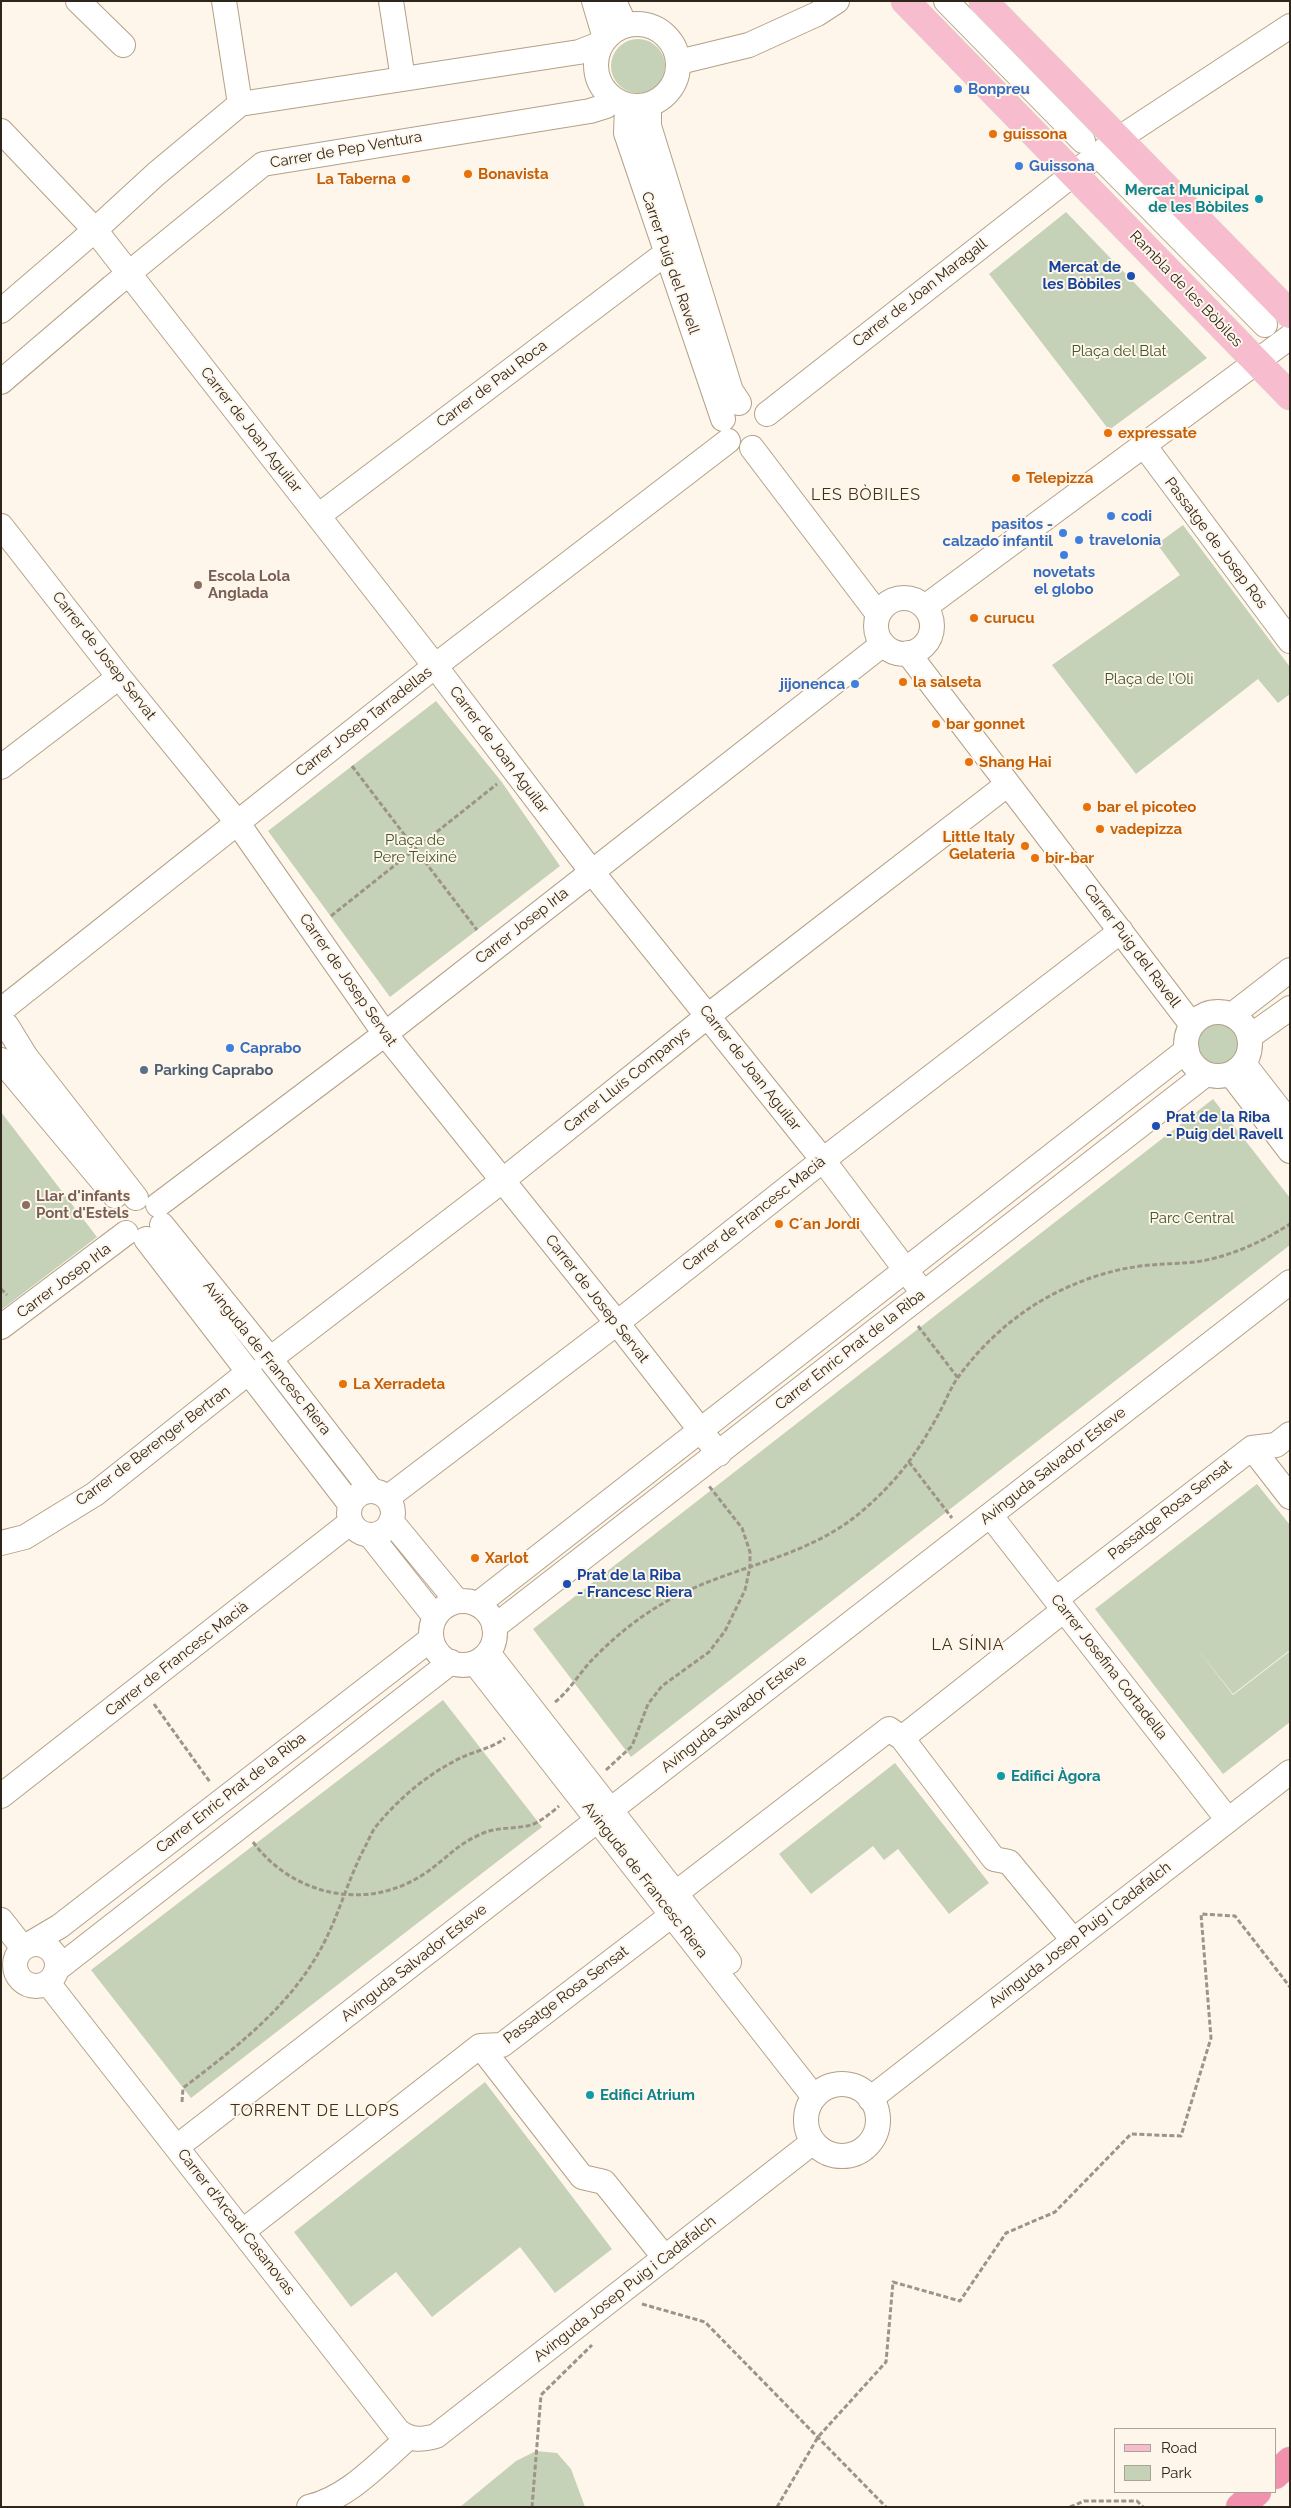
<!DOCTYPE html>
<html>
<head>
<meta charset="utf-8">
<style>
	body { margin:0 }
	#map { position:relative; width:1291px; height:2508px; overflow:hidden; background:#fef6ea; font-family:Raleway,sans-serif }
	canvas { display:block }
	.frame { position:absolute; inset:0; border:2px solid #2e261b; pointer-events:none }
	.legend { position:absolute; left:1114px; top:2428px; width:162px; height:65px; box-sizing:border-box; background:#fef6ea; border:1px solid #aba397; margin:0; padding:6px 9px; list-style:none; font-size:15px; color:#2e261b }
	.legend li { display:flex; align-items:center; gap:10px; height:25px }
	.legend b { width:25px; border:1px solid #aba397 }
</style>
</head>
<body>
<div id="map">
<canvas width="1291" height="2508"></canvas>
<div class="frame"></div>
<ul class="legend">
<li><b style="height:6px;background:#f7bdce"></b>Road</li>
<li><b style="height:14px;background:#c5d2b7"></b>Park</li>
</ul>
</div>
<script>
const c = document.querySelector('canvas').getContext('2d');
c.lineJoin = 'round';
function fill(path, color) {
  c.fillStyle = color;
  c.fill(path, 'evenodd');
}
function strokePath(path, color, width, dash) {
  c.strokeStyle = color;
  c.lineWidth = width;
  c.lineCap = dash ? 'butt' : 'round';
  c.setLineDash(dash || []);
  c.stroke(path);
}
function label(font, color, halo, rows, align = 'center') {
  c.font = font + ' Raleway,sans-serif';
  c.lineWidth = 4;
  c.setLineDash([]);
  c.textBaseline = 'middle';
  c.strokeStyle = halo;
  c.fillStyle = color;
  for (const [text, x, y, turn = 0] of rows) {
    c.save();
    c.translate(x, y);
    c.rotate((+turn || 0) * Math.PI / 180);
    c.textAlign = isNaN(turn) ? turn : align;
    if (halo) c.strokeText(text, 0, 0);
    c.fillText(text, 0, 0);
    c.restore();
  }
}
fill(new Path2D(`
	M611 66a27 27 0 1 1 54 0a27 27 0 1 1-54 0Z
	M1066 212 1207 358 1109 430 989 274Z
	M1183 525 1290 667V694L1278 703 1258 679 1136 774 1052 665 1180 575 1157 544Z
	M436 701 501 781 560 866 390 997 268 831Z
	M1195 1045a22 22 0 1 1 44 0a22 22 0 1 1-44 0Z
	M1213 1099 1290 1198V1245L631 1757 533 1629Z
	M1 1112 97 1237 1 1310Z
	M1257 1484 1290 1525V1650L1233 1694 1195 1646 1233 1695 1290 1651V1722L1223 1774 1095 1609Z
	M443 1700 542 1827 191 2098 91 1970Z
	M895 1763 989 1883 949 1914 898 1849 884 1860 873 1846 811 1894 779 1854Z
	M485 2082 612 2249 555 2293 520 2247 432 2317 396 2272 351 2307 294 2232Z
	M536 2451 557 2453 571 2469 585 2507H460L516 2461Z`), '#c5d2b7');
const minor = new Path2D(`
	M78 1 123 45
	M224 1 240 104
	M391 1 403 79
	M594 1 605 38
	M614 1 625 25
	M946 1 1083 141
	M596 65a41 41 0 1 1 82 0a41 41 0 1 1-82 0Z
	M679 62 749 45 817 14 837 1
	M649 105V126L731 391 739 403
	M627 106 626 133 723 419
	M1 131 95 230 435 666 592 872 823 1160 923 1293
	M1104 161 1265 325
	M1 311 95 230 156 174 240 104 579 52 602 43
	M1 382 112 287 263 164 590 111 606 106 613 99
	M767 414 1118 139 1290 26
	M1143 444 1290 641
	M752 448 878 614
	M318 516 666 253
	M1 526 119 677 237 822 385 1034 617 1323 719 1454
	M876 626a28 28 0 1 1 56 0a28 28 0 1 1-56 0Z
	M925 607 1290 337
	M908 653 1192 1025
	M1 767 119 677
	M5 1007 435 666 728 441
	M1186 1044a32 32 0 1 1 64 0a32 32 0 1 1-64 0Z
	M1232 1015 1290 970
	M7 1026 26 1057 136 1198
	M1249 1037 1290 1008
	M1 1060 115 1196
	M1244 1064 1290 1123
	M1231 1074 1290 1151
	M158 1205 385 1034 883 644
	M162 1225 270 1359 372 1491
	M146 1239 350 1504
	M1 1327 126 1233
	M270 1359 502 1181 709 1015 1008 784
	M1252 1448 1290 1497
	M349 1513a22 22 0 1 1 44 0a22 22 0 1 1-44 0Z
	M387 1498 617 1323 823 1160 1121 931
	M990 1515 1228 1820
	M391 1521 457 1601
	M370 1535 435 1617
	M1 1543 25 1537 95 1494 250 1371
	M1056 1599 1252 1448 1276 1445 1290 1434
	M431 1633a32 32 0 1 1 64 0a32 32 0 1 1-64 0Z
	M478 1604 1187 1050
	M494 1627 1206 1074
	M488 1653 729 1962
	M475 1663 814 2097
	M902 1738 994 1859 1009 1862 1073 1940
	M1 1796 351 1522
	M676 1893 889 1729 902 1738 1064 1610
	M1 1920 23 1948
	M15 1965a21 21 0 1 1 42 0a21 21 0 1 1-42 0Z
	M28 1945 60 1926 431 1639
	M57 1969 451 1662
	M48 1983 398 2431C412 2441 421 2440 436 2436L813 2142
	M480 2046 582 2177 604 2182 665 2258
	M806 2120a36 36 0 1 1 72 0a36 36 0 1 1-72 0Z
	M870 2099 1290 1772
	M178 2146 1290 1282
	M243 2231 480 2046 502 2045 672 1915
	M309 2507C348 2498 379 2463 408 2438`);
const major = new Path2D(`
	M905 1 1290 396
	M983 1 1290 314`);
const highway = new Path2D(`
	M1275 2475 1290 2461
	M1240 2507 1257 2492`);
strokePath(minor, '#b4a186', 26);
strokePath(major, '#d9d8d6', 29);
strokePath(highway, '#d9d8d6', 29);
strokePath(new Path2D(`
	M352 766 477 930
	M331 916 497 784
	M1 1289 7 1295
	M918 1326 958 1378
	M909 1462 952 1518
	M555 1702C569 1691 579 1674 591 1661 611 1640 637 1618 662 1604 726 1566 803 1561 861 1512 895 1483 915 1457 937 1417 945 1403 950 1388 959 1376 981 1346 1008 1321 1039 1302 1073 1282 1112 1268 1151 1265 1171 1263 1191 1264 1211 1259 1240 1252 1265 1240 1290 1224
	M154 1704 210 1782
	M606 1770 632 1746 648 1704 662 1686 709 1652 725 1631 745 1590 750 1567V1552L742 1528 709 1486
	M253 1842C293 1896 367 1912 424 1874 444 1861 456 1845 479 1835 495 1827 511 1829 527 1826 538 1824 551 1813 559 1806
	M182 2102 183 2088C234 2049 287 2009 319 1952 338 1919 347 1881 365 1847 369 1840 372 1830 378 1824 402 1795 433 1770 467 1755 480 1750 494 1747 505 1738
	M642 2304 705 2322 886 2507
	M532 2507 541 2395 592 2345
	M777 2507 818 2437 886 2362 893 2282 960 2301 1006 2233 1055 2212 1131 2134 1181 2136 1211 2038 1201 1914 1235 1916 1290 1987
	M1070 2507 1084 2501H1137L1143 2507`), '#9c9488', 3, [5, 2.5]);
strokePath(minor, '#fff', 24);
strokePath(major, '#f7bdce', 28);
strokePath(highway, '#f291ad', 28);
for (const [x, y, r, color] of [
	[958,89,5,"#3f7fe0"],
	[993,134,5,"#e8710a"],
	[1019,166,5,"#3f7fe0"],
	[468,174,5,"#e8710a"],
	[406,179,5,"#e8710a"],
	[1259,199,5,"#0f9aa8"],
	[1131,276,5,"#1a4fb4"],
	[1108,433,5,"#e8710a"],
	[1016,478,5,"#e8710a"],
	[1111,516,5,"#3f7fe0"],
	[1063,533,5,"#3f7fe0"],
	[1079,540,5,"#3f7fe0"],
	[1064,555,5,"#3f7fe0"],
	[198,585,5,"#8d6e63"],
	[974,618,5,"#e8710a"],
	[903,682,5,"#e8710a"],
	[855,684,5,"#3f7fe0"],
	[936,724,5,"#e8710a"],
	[969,762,5,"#e8710a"],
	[1087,807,5,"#e8710a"],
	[1100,829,5,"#e8710a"],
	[1025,846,5,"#e8710a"],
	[1035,858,5,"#e8710a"],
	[230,1048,5,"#3f7fe0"],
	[144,1070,5,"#5c6f8a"],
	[1156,1126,5,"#1a4fb4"],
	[26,1205,5,"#8d6e63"],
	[779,1224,5,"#e8710a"],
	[343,1384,5,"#e8710a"],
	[475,1558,5,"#e8710a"],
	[567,1584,5,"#1a4fb4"],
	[1001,1776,5,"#0f9aa8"],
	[590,2095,5,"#0f9aa8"]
]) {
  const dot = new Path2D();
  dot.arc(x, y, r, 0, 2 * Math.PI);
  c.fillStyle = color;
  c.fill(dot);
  strokePath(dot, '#fef6ea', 2);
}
label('bold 15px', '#366cbe', '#fef6ea', [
	["Bonpreu",968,89],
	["Guissona",1029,166],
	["codi",1121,516],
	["pasitos -",1053,524,"right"],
	["calzado infantil",1053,541,"right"],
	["travelonia",1089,540],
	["novetats",1064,572,"center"],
	["el globo",1064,589,"center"],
	["jijonenca",845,684,"right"],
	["Caprabo",240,1048]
], 'left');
label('bold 15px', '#c56008', '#fef6ea', [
	["guissona",1003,134],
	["Bonavista",478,174],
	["La Taberna",396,179,"right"],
	["expressate",1118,433],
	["Telepizza",1026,478],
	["curucu",984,618],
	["la salseta",913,682],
	["bar gonnet",946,724],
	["Shang Hai",979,762],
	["bar el picoteo",1097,807],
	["vadepizza",1110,829],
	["Little Italy",1015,837,"right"],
	["Gelateria",1015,854,"right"],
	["bir-bar",1045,858],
	["C´an Jordi",789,1224],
	["La Xerradeta",353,1384],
	["Xarlot",485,1558]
], 'left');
label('15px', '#2e261b', '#fef6ea', [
	["Carrer de Pep Ventura",346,150,-10],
	["Carrer Puig del Ravell",670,263,71],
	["Rambla de les Bòbiles",1186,289,46],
	["Carrer de Joan Maragall",920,293,-38],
	["Carrer de Pau Roca",492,384,-37],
	["Carrer de Joan Aguilar",251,430,52],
	["Passatge de Josep Ros",1216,543,53],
	["Carrer de Josep Servat",104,656,52],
	["Carrer Josep Tarradellas",364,722,-38],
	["Carrer de Joan Aguilar",499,750,53],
	["Carrer Josep Irla",522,926,-38],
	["Carrer Puig del Ravell",1132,946,53],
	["Carrer de Josep Servat",348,980,55],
	["Carrer de Joan Aguilar",750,1068,52],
	["Carrer Lluís Companys",627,1080,-39],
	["Carrer de Francesc Macià",754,1214,-38],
	["Carrer Josep Irla",64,1281,-37],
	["Carrer de Josep Servat",597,1299,52],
	["Carrer Enric Prat de la Riba",850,1350,-38],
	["Avinguda de Francesc Riera",267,1358,51],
	["Carrer de Berenger Bertran",153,1446,-37],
	["Avinguda Salvador Esteve",1053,1466,-38],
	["Passatge Rosa Sensat",1170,1510,-38],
	["Carrer de Francesc Macià",177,1659,-38],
	["Carrer Josefina Cortadella",1109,1667,52],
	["Avinguda Salvador Esteve",734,1714,-38],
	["Carrer Enric Prat de la Riba",231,1793,-38],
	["Avinguda de Francesc Riera",645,1880,52],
	["Avinguda Josep Puig i Cadafalch",1080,1935,-38],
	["Avinguda Salvador Esteve",414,1963,-38],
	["Passatge Rosa Sensat",566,1995,-37],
	["Carrer d'Arcadi Casanovas",236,2222,52],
	["Avinguda Josep Puig i Cadafalch",625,2289,-38]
]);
label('bold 15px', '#0d838f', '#fef6ea', [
	["Mercat Municipal",1249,190,"right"],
	["de les Bòbiles",1249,207,"right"],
	["Edifici Àgora",1011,1776],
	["Edifici Atrium",600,2095]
], 'left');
label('bold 15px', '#164399', '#fef6ea', [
	["Mercat de",1121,267,"right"],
	["les Bòbiles",1121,284,"right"],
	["Prat de la Riba",1166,1117],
	["- Puig del Ravell",1166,1134],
	["Prat de la Riba",577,1575],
	["- Francesc Riera",577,1592]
], 'left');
label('15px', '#415724', '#fef6ea', [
	["Plaça del Blat",1119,351],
	["Plaça de l'Oli",1149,679],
	["Plaça de",415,840],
	["Pere Teixiné",415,857],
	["Parc Central",1192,1218]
]);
label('bold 15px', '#785e54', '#fef6ea', [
	["Escola Lola",208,576],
	["Anglada",208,593],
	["Llar d'infants",36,1196],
	["Pont d'Estels",36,1213]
], 'left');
label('bold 15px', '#4e5e75', '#fef6ea', [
	["Parking Caprabo",154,1070]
], 'left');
c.letterSpacing = '1px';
label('16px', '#3f2f17', '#fef6ea', [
	["LES BÒBILES",866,495],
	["LA SÍNIA",968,1645],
	["TORRENT DE LLOPS",315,2111]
]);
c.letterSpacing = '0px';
</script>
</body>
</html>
